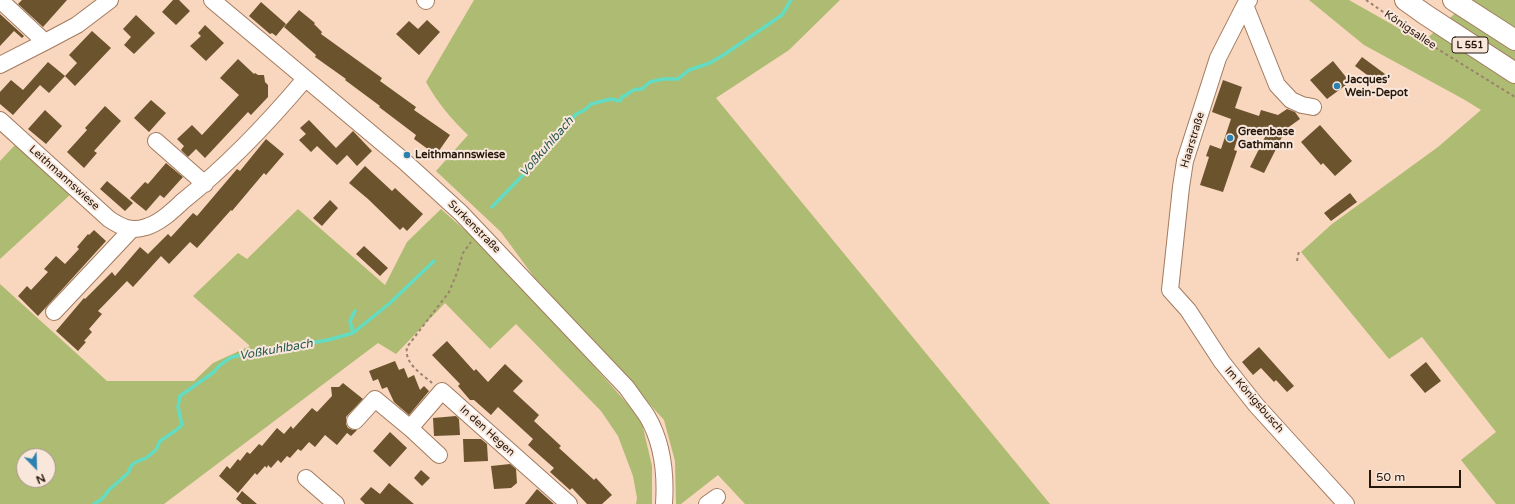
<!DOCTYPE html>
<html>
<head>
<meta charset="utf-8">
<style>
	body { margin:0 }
	#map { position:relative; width:1515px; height:504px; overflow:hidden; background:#f9d6be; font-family:"Varela Round",sans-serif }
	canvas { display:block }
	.north { position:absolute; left:16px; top:448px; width:40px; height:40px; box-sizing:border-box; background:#f9e7db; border:1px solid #a59488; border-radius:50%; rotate:157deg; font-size:11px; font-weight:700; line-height:16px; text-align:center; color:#26170b }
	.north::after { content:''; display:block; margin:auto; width:14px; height:18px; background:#2b82b1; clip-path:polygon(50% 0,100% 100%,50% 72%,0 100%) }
	.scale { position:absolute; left:1369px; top:470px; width:92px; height:18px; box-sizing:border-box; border:2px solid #26170b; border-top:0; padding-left:5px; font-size:12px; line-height:14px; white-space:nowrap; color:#26170b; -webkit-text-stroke:3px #f9e7db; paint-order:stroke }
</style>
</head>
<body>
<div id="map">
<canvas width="1515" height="504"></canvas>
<div class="north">N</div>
<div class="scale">50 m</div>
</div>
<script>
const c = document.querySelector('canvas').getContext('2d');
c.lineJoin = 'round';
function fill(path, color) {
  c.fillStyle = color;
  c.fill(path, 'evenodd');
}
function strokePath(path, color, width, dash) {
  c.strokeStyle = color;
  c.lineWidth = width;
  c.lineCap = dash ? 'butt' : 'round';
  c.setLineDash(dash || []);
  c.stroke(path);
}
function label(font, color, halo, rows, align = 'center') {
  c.font = font + ' "Varela Round",sans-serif';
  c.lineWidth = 4;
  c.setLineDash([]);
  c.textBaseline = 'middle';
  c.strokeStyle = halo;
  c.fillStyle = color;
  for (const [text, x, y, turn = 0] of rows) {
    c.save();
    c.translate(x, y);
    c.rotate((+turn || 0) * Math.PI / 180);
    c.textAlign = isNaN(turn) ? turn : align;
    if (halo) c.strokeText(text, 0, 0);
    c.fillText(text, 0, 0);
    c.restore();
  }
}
fill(new Path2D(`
	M474 0H840L789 50 716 98 1050 504H745L718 475 681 504H676L675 461 664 420 534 277 501 232 436 171 468 135C451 119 437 102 426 82Z
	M1309 0H1349L1423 42 1470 0H1515V504H1496L1461 460 1496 432 1422 337 1389 359 1301 252 1332 224 1438 147 1481 110 1465 100 1364 45Z
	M15 145 71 194 0 259V161Z
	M298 209 385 285 407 242 441 209 502 263 641 419 652 466V504H636L637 498 633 476 618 436 601 411 516 324 490 349 445 303 396 354 378 343 164 504H0V284L107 381H194L213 363 250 346 193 296 238 253 247 259ZM24 456H48V480H24Z`), '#aebb72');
strokePath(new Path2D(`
	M492 207 553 144 555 139 567 122H570L575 115 586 109 591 104 611 99 620 101 622 97C630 94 632 88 642 89L650 82 663 79H678L689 70 710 63 725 54 782 15 791 0
	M353 333 350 321 355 311
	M94 504 102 499 109 490 128 473 131 466 136 462 146 458 156 450 160 441 175 431 182 425 178 407 180 396 214 372C218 366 225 361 232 357L328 340 353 333 390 303 434 261`), '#63dcc2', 3.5);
fill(new Path2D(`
	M22 0H67L43 27 18 4Z
	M173 0H179L190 11 176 25 162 12Z
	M261 2 286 24 276 36 272 33 270 34 249 16Z
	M299 10 315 23 314 24 322 32 321 34 382 78 380 81 416 107 414 110 450 135 436 155 414 139 416 135 379 107 380 106 345 80 346 79 315 57 316 55 284 27Z
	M0 14 24 36 22 38 14 31 0 46Z
	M136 15 155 33 134 54 124 45 131 37 123 29Z
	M427 20 440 32 419 55 396 34 409 21 418 29Z
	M205 25 224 43 206 61 190 46 201 36 198 33Z
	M92 31 111 48 75 86 65 76 77 63 69 55Z
	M1362 57 1385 74 1378 83 1355 66Z
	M238 59 254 74 255 73 258 75H264L265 82 268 85V97L251 115 248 112 205 158 196 149 188 157 181 150 184 146 177 139 192 125 202 135 239 95 220 78Z
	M1333 61 1350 82 1327 99 1310 80Z
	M48 62 65 76 49 93 40 85 13 115 0 104V92L11 80 23 90Z
	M1223 80 1242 87 1235 108 1259 116 1261 110 1278 115 1287 109 1295 112 1300 119 1286 129 1264 173 1250 167 1266 135 1241 127 1234 150 1237 151 1223 192 1200 185 1209 157 1206 156 1210 145 1221 149 1231 119 1212 112Z
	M151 100 166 113 149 132 134 118Z
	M105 106 121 121 94 151 97 153 84 168 67 152 87 130 85 128Z
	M45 110 62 126 46 144 28 129Z
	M309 120 336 148 353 131 372 151 357 166 347 155 337 165 317 146 311 152 299 140 306 134 300 128Z
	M1320 125 1352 161 1335 176 1323 163 1321 165 1301 142Z
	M266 139 284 154 266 175 264 173 232 211 231 210 197 248 190 242 169 264 161 256 133 287 127 281 98 311 102 314 89 329 92 332 84 341 86 342 78 351 56 331 84 298 85 299 112 272 115 276 140 247 148 254 168 234 171 237 193 213 197 216 237 169 240 171Z
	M166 163 183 177 164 198 160 195 146 211 130 198 145 182 148 184Z
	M365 166 392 191 395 188 423 214 407 231 403 227 400 230 368 199 349 183Z
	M107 181 133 203 125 211 100 189Z
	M1350 193 1357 202 1331 221 1324 213Z
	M330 200 338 208 322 226 313 218Z
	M94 230 106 241 38 316 18 296 27 286 31 290 48 272 44 269 56 256 65 264 79 249 77 247 88 234 89 235Z
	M364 246 388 268 380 276 356 254Z
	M447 341 474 371 476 369 488 382 505 364 523 381 513 391 539 415 534 421 561 446 559 448 594 480 596 478 612 495 602 504H587L572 488 570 490 550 472 554 468 528 445 533 439 498 407 491 415 474 400H470L458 386 460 384 432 355Z
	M1259 347 1294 386 1287 392 1276 380 1274 382 1261 368 1253 375 1242 362Z
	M395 361 399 370 404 368 408 378 414 375 420 390 424 386 429 391 409 415 394 402 387 387 382 389 378 379 373 381 369 371Z
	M1426 362 1441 381 1425 393 1410 375Z
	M343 383 363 399 346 417V424L348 428 353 430H357L351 436 347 433 337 445 325 435 315 447 309 442 301 451 298 449 290 458 287 456 281 463 278 460 271 468 268 465 267 468 265 466 257 475 255 473 238 493 219 476 227 466 230 469 238 459 240 461 247 452 250 454 259 444 262 446 277 428 284 434 291 426 293 429 312 408 317 412 332 396 331 387H339Z
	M456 416 459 419 460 435 434 436 433 418Z
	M390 432 407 448 390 467 373 451Z
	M463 439H481L487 444 488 461 464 462Z
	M510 464 516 469 517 483 511 488 494 489 491 466Z
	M421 470 430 478 422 486 414 478Z
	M389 483 414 504H365L360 499 371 487 380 494Z
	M537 489 554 504H525Z
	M242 491 257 504H242L236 499Z`), '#6b532d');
const minor = new Path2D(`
	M0 0 45 42
	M212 0 404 161 461 213 627 388C633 397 641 407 647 416 663 443 666 474 664 504
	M425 0 426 1
	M1249 0 1245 5 1218 58 1185 161 1181 187 1170 290 1188 310 1222 362 1256 405 1346 504
	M1245 5 1277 85 1291 100 1302 105 1313 107
	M0 65 45 42 77 25 110 0
	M0 120 109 219C121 227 131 232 146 227 160 223 172 211 183 201 228 165 268 123 305 79
	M156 141 205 184
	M54 312 132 229
	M355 421 375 399 410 428 442 391 569 504
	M410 428 439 455
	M306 478 336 504
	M707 504 717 497`);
const major = new Path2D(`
	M1405 0 1426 15 1515 73
	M1453 0 1515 40`);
strokePath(minor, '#a27b5f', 18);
strokePath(major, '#a27b5f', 22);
strokePath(new Path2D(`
	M1366 0 1428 43 1515 97
	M1297 261 1299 251
	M432 383C421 373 404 364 407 347L449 292 457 273 463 253 471 242`), '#9b816e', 2, [3, 3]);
strokePath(minor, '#fff', 16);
strokePath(major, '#fff', 20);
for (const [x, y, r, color] of [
	[1337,86,4,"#2b82b1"],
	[1230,138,4,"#2b82b1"],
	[407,155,4,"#2b82b1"]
]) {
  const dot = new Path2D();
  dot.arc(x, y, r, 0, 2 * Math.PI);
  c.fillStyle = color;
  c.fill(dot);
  strokePath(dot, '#f9e7db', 1.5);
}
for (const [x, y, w] of [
	[1470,45,36]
]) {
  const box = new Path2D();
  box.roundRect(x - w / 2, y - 8, w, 16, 3);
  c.fillStyle = '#f9e7db';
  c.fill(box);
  strokePath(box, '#26170b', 1);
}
label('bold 10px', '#26170b', null, [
	["L 551",1470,45]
]);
label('11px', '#26170b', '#f9e7db', [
	["Königsallee",1410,30,34],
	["Haarstraße",1193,140,-73],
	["Leithmannswiese",64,178,42],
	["Surkenstraße",474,227,45],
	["Im Königsbusch",1254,400,49],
	["In den Hegen",487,431,42]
]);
label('bold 11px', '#26170b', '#f9e7db', [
	["Jacques’",1345,80],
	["Wein-Depot",1345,93],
	["Greenbase",1238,132],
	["Gathmann",1238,145],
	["Leithmannswiese",415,155]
], 'left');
label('italic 12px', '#275a4f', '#f9e7db', [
	["Voßkuhlbach",547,147,-49],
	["Voßkuhlbach",276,350,-10]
]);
</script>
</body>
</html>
